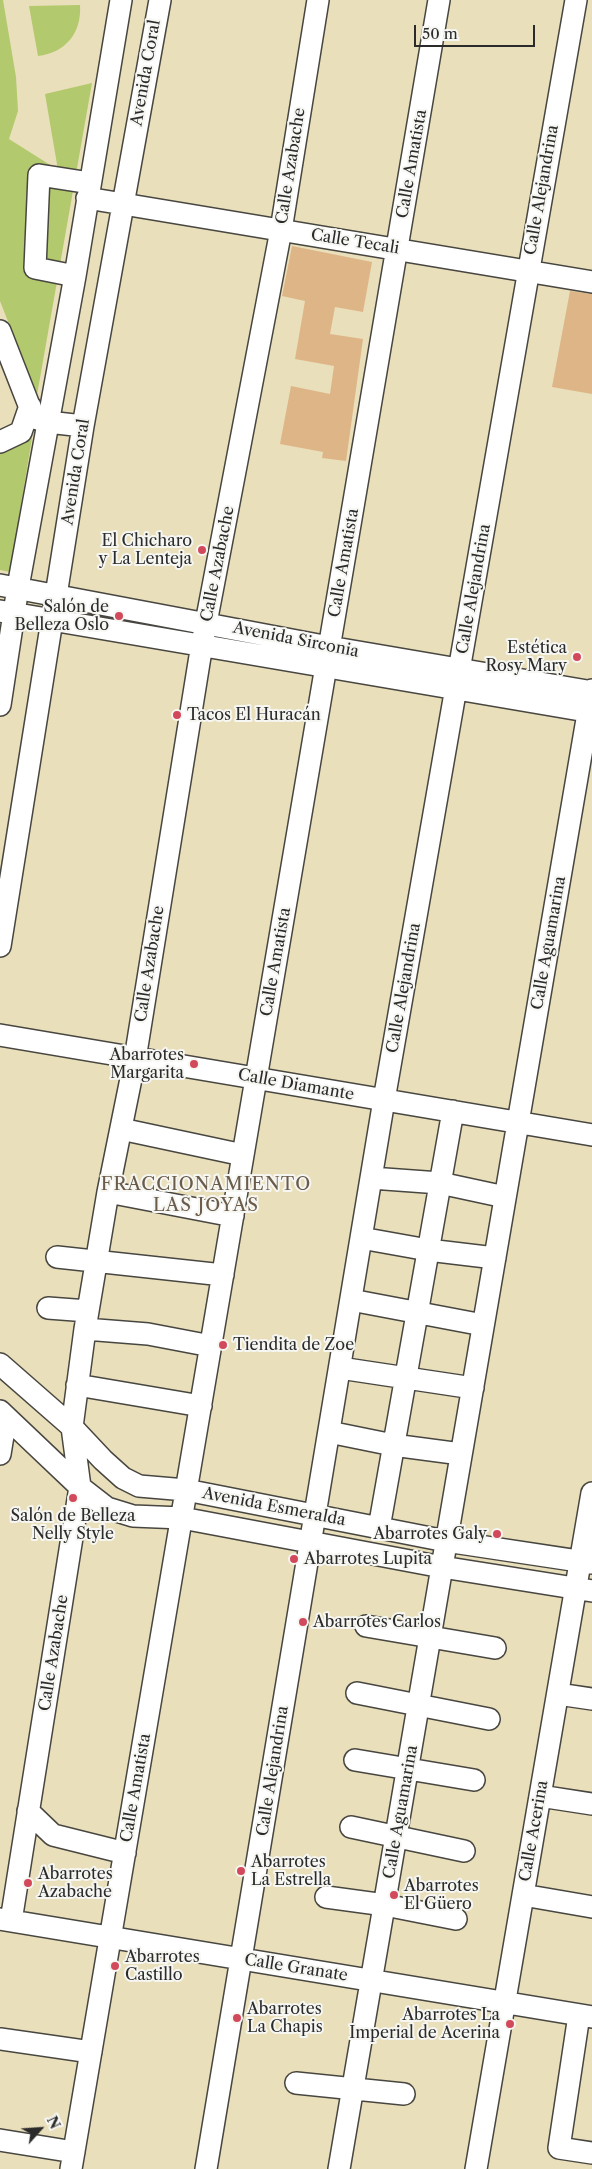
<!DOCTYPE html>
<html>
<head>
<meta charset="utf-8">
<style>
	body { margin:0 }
	#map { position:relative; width:592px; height:2169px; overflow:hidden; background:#e9dfba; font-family:"Libre Caslon Text",serif }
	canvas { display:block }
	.north { position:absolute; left:15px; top:2104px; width:50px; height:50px; -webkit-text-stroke:4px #f6f6f2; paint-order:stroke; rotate:64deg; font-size:14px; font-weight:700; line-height:20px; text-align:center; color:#2b2b2b }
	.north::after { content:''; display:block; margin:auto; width:18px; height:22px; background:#2b2b2b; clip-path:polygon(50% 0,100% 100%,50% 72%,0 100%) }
	.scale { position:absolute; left:414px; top:25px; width:121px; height:22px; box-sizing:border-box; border:2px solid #2b2b2b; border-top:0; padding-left:6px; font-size:15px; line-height:18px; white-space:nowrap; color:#2b2b2b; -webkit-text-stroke:4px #f6f6f2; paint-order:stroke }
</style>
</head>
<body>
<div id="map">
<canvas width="592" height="2169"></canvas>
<div class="north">N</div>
<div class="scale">50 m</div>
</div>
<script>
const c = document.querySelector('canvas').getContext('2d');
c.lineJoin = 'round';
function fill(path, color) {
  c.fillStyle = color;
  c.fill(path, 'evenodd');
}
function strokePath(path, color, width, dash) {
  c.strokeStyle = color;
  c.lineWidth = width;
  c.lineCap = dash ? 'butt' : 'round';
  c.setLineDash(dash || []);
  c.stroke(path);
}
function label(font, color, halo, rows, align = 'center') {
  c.font = font + ' "Libre Caslon Text",serif';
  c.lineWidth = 4;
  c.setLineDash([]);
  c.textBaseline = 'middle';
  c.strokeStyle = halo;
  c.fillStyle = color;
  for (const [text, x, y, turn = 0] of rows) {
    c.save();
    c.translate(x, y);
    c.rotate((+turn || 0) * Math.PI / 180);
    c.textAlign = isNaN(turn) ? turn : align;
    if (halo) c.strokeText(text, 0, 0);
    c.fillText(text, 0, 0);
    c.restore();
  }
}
fill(new Path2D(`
	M0 0H3L16 77 18 111 9 139 58 170 45 94 92 83 37 395 0 301Z
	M80 5C82 33 65 53 38 56L29 6Z
	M32 438 10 572 0 570V452Z`), '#b3c96d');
fill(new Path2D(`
	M292 246 372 262 363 312 335 307 330 334 363 339 346 461 322 458 323 452 280 444 291 386 330 394 334 366 295 359 305 301 282 296Z
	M570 291 592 294V394L552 387Z`), '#deb587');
const minor = new Path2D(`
	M87 198 592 282
	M75 276 35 268 39 175 90 183
	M0 331 34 418 48 422 83 426
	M0 442 21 432 30 406
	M0 585 329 647 592 692
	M0 611 592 712
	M0 705 18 587 75 276 121 0
	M0 946 83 426 160 0
	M0 1035 592 1135
	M121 1129 243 1155
	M371 1178 440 1183 505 1197
	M108 1192 233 1216
	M361 1238 428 1250 495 1258
	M57 1257 223 1275
	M351 1300 483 1325
	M48 1308 88 1311
	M85 1329 148 1334 211 1346
	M0 1364 72 1427 103 1460 123 1478 139 1486 186 1490 446 1541 592 1563
	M340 1368 473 1388
	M77 1385 201 1406
	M0 1411 80 1487 107 1508 133 1516 182 1518 442 1567 592 1591
	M329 1432 393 1445 461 1454
	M0 1454 6 1417
	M379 1528 453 1111
	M366 1626 495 1648
	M357 1693 489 1719
	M558 1694 592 1699
	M355 1760 474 1780
	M540 1796 592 1804
	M28 1811 53 1835 125 1853
	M351 1827 464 1851
	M523 1895 592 1907
	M326 1897 385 1905 456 1919
	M0 1919 592 2017
	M11 1921 80 1487 72 1427 85 1329 108 1192 135 1059 202 644 281 230 318 0
	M579 2015 559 2148 592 2153
	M0 2039 91 2052
	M296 2083 404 2094
	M0 2140 74 2152
	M71 2169 439 0
	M206 2169 384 1100 576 0
	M339 2169 592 690
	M476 2169 592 1493`);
strokePath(minor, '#484640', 24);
strokePath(minor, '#fff', 21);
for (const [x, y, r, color] of [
	[202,550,5,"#d1495b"],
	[119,616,5,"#d1495b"],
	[577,657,5,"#d1495b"],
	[177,715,5,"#d1495b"],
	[194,1064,5,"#d1495b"],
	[223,1345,5,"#d1495b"],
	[73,1498,5,"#d1495b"],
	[497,1534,5,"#d1495b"],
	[294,1559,5,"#d1495b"],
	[303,1622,5,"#d1495b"],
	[241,1871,5,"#d1495b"],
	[28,1883,5,"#d1495b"],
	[394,1895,5,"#d1495b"],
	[115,1966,5,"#d1495b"],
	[237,2018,5,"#d1495b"],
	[510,2024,5,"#d1495b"]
]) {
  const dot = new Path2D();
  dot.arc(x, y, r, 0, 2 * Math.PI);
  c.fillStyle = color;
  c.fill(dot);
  strokePath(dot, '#f6f6f2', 2);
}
label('16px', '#2b2b2b', '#f6f6f2', [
	["Avenida Coral",146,73,-80],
	["Calle Amatista",412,164,-80],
	["Calle Azabache",291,166,-81],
	["Calle Alejandrina",542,190,-80],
	["Calle Tecali",355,242,9],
	["Avenida Coral",76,472,-81],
	["Calle Amatista",344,563,-80],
	["Calle Azabache",218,564,-79],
	["Calle Alejandrina",474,589,-80],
	["Avenida Sirconia",296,640,11],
	["Calle Aguamarina",549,943,-80],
	["Calle Amatista",276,962,-80],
	["Calle Azabache",150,964,-81],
	["Calle Alejandrina",404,988,-80],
	["Calle Diamante",296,1085,10],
	["Avenida Esmeralda",274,1507,11],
	["Calle Azabache",54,1653,-81],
	["Calle Alejandrina",273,1771,-81],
	["Calle Amatista",136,1788,-80],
	["Calle Aguamarina",401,1812,-80],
	["Calle Acerina",534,1831,-80],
	["Calle Granate",296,1968,9]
]);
label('16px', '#2b2b2b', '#f6f6f2', [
	["El Chicharo",192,541,"right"],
	["y La Lenteja",192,559,"right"],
	["Salón de",109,607,"right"],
	["Belleza Oslo",109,625,"right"],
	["Estética",567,648,"right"],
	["Rosy Mary",567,666,"right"],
	["Tacos El Huracán",187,715],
	["Abarrotes",184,1055,"right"],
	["Margarita",184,1073,"right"],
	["Tiendita de Zoe",233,1345],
	["Salón de Belleza",73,1516,"center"],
	["Nelly Style",73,1534,"center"],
	["Abarrotes Galy",487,1534,"right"],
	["Abarrotes Lupita",304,1559],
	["Abarrotes Carlos",313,1622],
	["Abarrotes",251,1862],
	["La Estrella",251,1880],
	["Abarrotes",38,1874],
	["Azabache",38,1892],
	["Abarrotes",404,1886],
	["El Güero",404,1904],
	["Abarrotes",125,1957],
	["Castillo",125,1975],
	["Abarrotes",247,2009],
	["La Chapis",247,2027],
	["Abarrotes La",500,2015,"right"],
	["Imperial de Acerina",500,2033,"right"]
], 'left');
c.letterSpacing = '1px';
label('18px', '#6a5b4b', '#f6f6f2', [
	["FRACCIONAMIENTO",206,1185],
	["LAS JOYAS",206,1206]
]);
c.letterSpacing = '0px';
</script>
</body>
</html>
